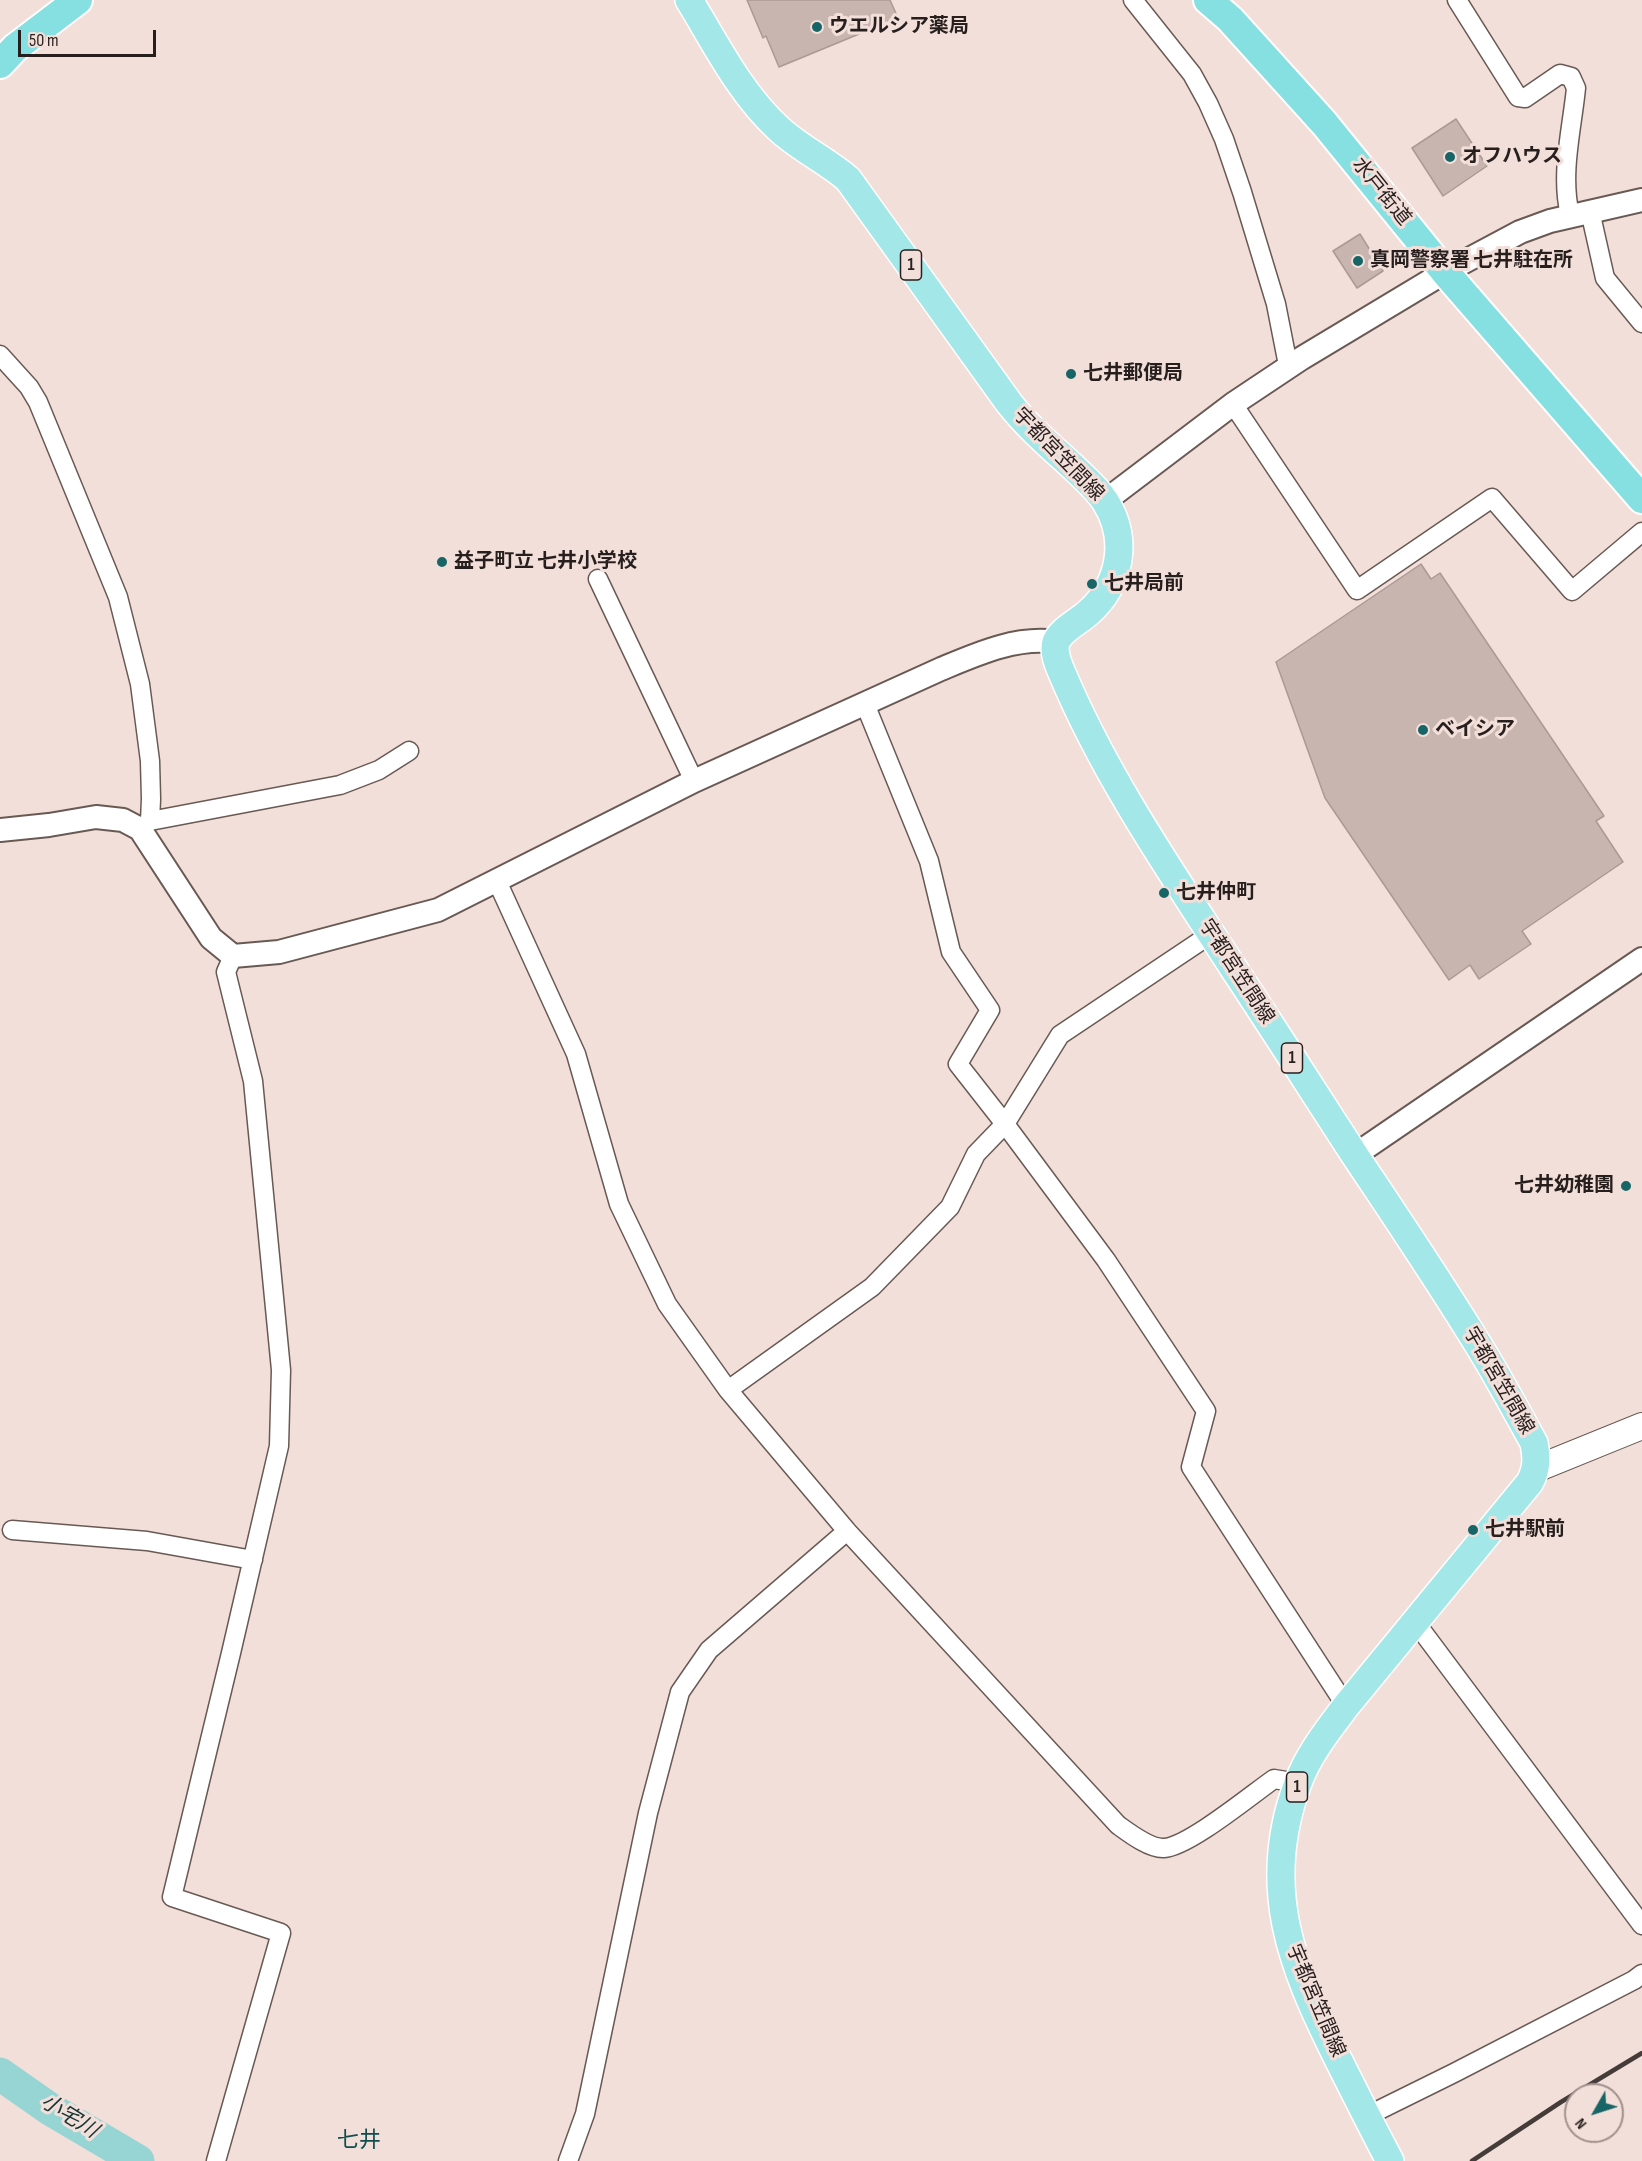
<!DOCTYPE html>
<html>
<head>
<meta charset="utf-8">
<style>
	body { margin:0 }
	#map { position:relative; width:1642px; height:2161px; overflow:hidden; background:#f3dfda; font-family:"Sofia Sans Condensed",sans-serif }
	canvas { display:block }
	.north { position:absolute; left:1564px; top:2083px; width:60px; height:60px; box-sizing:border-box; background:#f3dfda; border:2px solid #a1928e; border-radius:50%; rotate:231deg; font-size:16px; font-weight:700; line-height:24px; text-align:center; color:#261f1d }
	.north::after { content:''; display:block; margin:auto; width:21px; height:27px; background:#176566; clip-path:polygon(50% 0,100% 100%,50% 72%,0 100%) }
	.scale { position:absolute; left:18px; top:30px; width:138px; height:27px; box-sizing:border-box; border:3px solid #261f1d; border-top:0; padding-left:8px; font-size:18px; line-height:21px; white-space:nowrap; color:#261f1d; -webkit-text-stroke:4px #f3dfda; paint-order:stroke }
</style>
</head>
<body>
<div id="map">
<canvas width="1642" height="2161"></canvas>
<div class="north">N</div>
<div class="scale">50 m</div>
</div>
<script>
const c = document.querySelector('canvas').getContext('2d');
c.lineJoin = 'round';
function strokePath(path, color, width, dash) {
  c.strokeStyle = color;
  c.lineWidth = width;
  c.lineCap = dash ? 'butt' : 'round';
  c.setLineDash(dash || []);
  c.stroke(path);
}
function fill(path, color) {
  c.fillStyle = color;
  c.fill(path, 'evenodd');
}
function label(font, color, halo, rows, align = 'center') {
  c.font = font + ' "Sofia Sans Condensed","Noto Sans JP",sans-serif';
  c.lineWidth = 6;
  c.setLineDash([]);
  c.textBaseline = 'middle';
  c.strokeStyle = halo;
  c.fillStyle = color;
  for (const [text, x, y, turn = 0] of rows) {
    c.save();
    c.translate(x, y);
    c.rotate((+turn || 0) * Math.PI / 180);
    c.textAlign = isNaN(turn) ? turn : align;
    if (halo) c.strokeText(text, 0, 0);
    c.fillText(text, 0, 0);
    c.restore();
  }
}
strokePath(new Path2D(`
	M0 2074 50 2109 138 2161`), '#97d5d4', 33);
const building = new Path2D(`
	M747 0H890L898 18 779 67 766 36 763 38Z
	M1456 119 1487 166 1443 196 1412 148Z
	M1360 234 1383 271 1357 288 1333 251Z
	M1421 564 1431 579 1440 573 1604 816 1596 821 1623 862 1522 931 1531 944 1479 979 1470 965 1449 980 1325 798 1276 662Z`);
fill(building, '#c8b5b0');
strokePath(building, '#ab9994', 1.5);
const minor = new Path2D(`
	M1133 0 1192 74 1208 103 1224 139 1242 192 1276 304 1287 360 1289 366
	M1457 0 1518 97 1525 98 1560 74 1571 77 1576 88C1572 129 1560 174 1570 215
	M1590 211 1605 278 1642 323
	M0 355 29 387 38 402 118 597 140 684 150 761 151 799 150 821
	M1233 404 1357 590 1492 498 1572 591 1642 532
	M598 579 694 781
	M865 704 929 861 951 952 990 1010 958 1064 1005 1124 1106 1260 1206 1411 1191 1467 1346 1706
	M142 827 150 821 340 785 379 770 409 751
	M497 881 576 1054 619 1204 667 1304 728 1390 847 1531 1118 1825C1129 1833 1150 1849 1164 1848 1188 1847 1251 1795 1274 1779L1298 1783
	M728 1390 872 1287 950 1207 976 1154 1005 1124 1060 1035 1211 934
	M12 1530 147 1541 253 1560
	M1416 1623 1642 1925
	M1367 2116 1454 2073 1634 1980 1642 1974
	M216 2161 281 1933 172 1897 231 1653 279 1446 281 1370 253 1081 226 972 233 956
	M568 2161 585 2114 648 1813 680 1692 709 1650 847 1531`);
const tertiary = new Path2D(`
	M1105 501 1233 404 1302 358 1445 272 1520 232 1550 221 1642 200
	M0 830 49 825 96 817 123 820 140 829 211 938 233 956 279 952 438 910 694 781 941 669C977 654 1017 636 1056 642
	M1355 1155 1642 959`);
const secondary = new Path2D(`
	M1536 1469 1642 1426`);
const primary = new Path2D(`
	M689 0C716 44 740 93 778 128 799 148 826 160 848 179L1009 403C1027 426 1049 445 1071 465 1082 476 1096 487 1105 501 1129 539 1121 584 1088 613 1078 622 1061 630 1056 642 1053 652 1058 664 1062 673 1106 778 1172 873 1234 969 1275 1031 1315 1094 1356 1157 1400 1223 1444 1288 1485 1356 1502 1384 1518 1414 1534 1443 1537 1458 1537 1468 1530 1482L1346 1706C1328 1730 1308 1755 1298 1783 1259 1887 1292 1967 1338 2059 1355 2093 1372 2127 1390 2161`);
const trunk = new Path2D(`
	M1208 0 1230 19 1324 123 1445 272 1642 499
	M0 64 15 48 78 0`);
strokePath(minor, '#695954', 21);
strokePath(tertiary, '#695954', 26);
strokePath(secondary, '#695954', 28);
strokePath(primary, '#fff', 30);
strokePath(trunk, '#fff', 32);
strokePath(minor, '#fff', 18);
strokePath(tertiary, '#fff', 22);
strokePath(secondary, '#fff', 26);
strokePath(primary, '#a4e7e8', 27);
strokePath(trunk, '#86dfe0', 28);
strokePath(new Path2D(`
	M1472 2161 1561 2102 1642 2053`), '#453c3a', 4.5);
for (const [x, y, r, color] of [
	[817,27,6,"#176566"],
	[1450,157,6,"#176566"],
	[1358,261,6,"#176566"],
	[1071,374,6,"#176566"],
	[442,562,6,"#176566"],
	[1092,584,6,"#176566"],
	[1423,730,6,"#176566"],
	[1164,893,6,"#176566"],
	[1626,1186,6,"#176566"],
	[1473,1530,6,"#176566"]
]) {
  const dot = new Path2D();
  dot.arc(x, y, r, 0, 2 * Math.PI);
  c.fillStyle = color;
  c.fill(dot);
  strokePath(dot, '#f3dfda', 2);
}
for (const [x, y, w] of [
	[911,265,21],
	[1292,1058,21],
	[1297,1787,21]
]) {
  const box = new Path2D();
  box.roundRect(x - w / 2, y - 15, w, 30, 4.5);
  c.fillStyle = '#f3dfda';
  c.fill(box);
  strokePath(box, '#261f1d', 1.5);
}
label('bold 18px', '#261f1d', null, [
	["1",911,265],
	["1",1292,1058],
	["1",1297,1787]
]);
label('bold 20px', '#261f1d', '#f3dfda', [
	["ウエルシア薬局",829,27],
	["オフハウス",1462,157],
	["真岡警察署 七井駐在所",1370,261],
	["七井郵便局",1083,374],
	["益子町立 七井小学校",454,562],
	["七井局前",1104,584],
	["ベイシア",1435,730],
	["七井仲町",1176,893],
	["七井幼稚園",1614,1186,"right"],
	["七井駅前",1485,1530]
], 'left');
label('20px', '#261f1d', '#f3dfda', [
	["水戸街道",1381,192,51],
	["宇都宮笠間線",1058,455,46],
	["宇都宮笠間線",1236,972,57],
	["宇都宮笠間線",1498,1381,60],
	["宇都宮笠間線",1315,2001,67]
]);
label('italic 21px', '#153535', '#f3dfda', [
	["小宅川",69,2117,32]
]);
label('22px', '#0f4e4f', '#f3dfda', [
	["七井",359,2141]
]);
</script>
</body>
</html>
